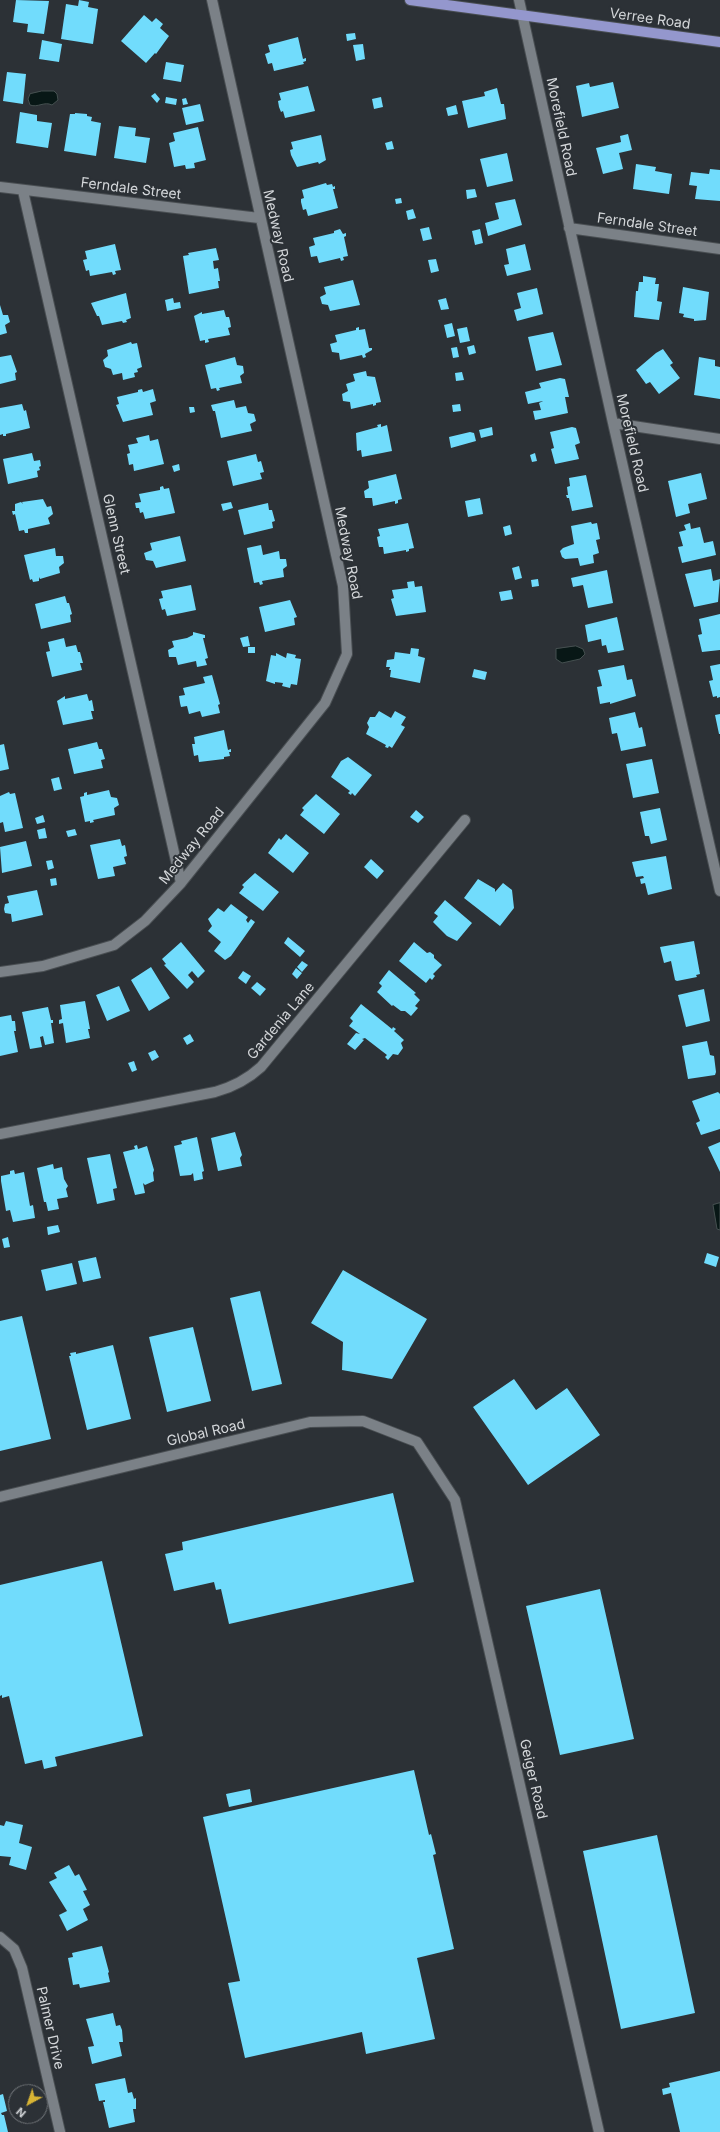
<!DOCTYPE html>
<html>
<head>
<meta charset="utf-8">
<style>
	body { margin:0 }
	#map { position:relative; width:720px; height:2132px; overflow:hidden; background:#2c3136; font-family:Inter,sans-serif }
	canvas { display:block }
	.north { position:absolute; left:8px; top:2084px; width:40px; height:40px; box-sizing:border-box; background:#2c3136; border:1px solid #6f7377; border-radius:50%; rotate:220deg; font-size:11px; font-weight:700; line-height:16px; text-align:center; color:#d3d6d9 }
	.north::after { content:''; display:block; margin:auto; width:14px; height:18px; background:#d8b434; clip-path:polygon(50% 0,100% 100%,50% 72%,0 100%) }
</style>
</head>
<body>
<div id="map">
<canvas width="720" height="2132"></canvas>
<div class="north">N</div>
</div>
<script>
const c = document.querySelector('canvas').getContext('2d');
c.lineJoin = 'round';
function fill(path, color) {
  c.fillStyle = color;
  c.fill(path, 'evenodd');
}
function strokePath(path, color, width, dash) {
  c.strokeStyle = color;
  c.lineWidth = width;
  c.lineCap = dash ? 'butt' : 'round';
  c.setLineDash(dash || []);
  c.stroke(path);
}
function label(font, color, halo, rows, align = 'center') {
  c.font = font + ' Inter,sans-serif';
  c.lineWidth = 4;
  c.setLineDash([]);
  c.textBaseline = 'middle';
  c.strokeStyle = halo;
  c.fillStyle = color;
  for (const [text, x, y, turn = 0] of rows) {
    c.save();
    c.translate(x, y);
    c.rotate((+turn || 0) * Math.PI / 180);
    c.textAlign = isNaN(turn) ? turn : align;
    if (halo) c.strokeText(text, 0, 0);
    c.fillText(text, 0, 0);
    c.restore();
  }
}
const water = new Path2D(`
	M42 91H54L57 94 58 100 52 105C44 101 38 108 30 105L28 99 30 94Z
	M576 646 583 649 585 654 580 659 562 663 556 659V649Z
	M720 1203V1230L717 1229 713 1205Z`);
fill(water, '#081716');
strokePath(water, '#455050', 1);
fill(new Path2D(`
	M16 0 49 1 44 34 27 32 28 24 13 22Z
	M79 0 89 2 88 7 98 9 93 44 61 39 66 4 78 6Z
	M144 15 152 22 156 18 163 24 160 28 169 36 156 54 155 53 146 63 121 41Z
	M355 33 356 39 347 41 346 34Z
	M298 37 303 59 306 58V61L303 62 304 64 274 71 272 63 268 64 265 54 270 52 268 45Z
	M42 40 62 44 59 62 39 59Z
	M363 44 365 59 356 61 353 45Z
	M166 62 184 65 181 82 163 79Z
	M7 72 26 74 23 104 3 101Z
	M613 82 619 108 582 117 576 86 589 83 590 87Z
	M308 86 315 111 285 118 283 111 281 112 279 107 278 101 281 100 279 93Z
	M497 88 501 104H504L506 119 468 128 462 101 485 96 484 92Z
	M155 93 160 99 157 103 151 96Z
	M166 97 177 99 176 105 165 103Z
	M381 97 383 107 374 109 372 99Z
	M186 98 188 104 183 105 182 99Z
	M200 104 204 121 186 125 182 108Z
	M456 105 458 114 448 116 446 108Z
	M20 112 37 115V121L52 123 48 148 16 143Z
	M75 113 87 114V116L92 117 91 121 101 123 96 156 64 151 70 114H75Z
	M119 126 136 128 135 136 150 138 146 163 114 158Z
	M198 127 206 160 194 163 195 168 186 169 185 165 174 167 169 143 175 141 173 133Z
	M628 134 632 150 619 153 623 169 603 174 596 148 621 142 620 136Z
	M321 135 326 160 319 164 318 162 297 167 291 155 290 150 293 149 291 142Z
	M392 141 394 149 387 150 385 143Z
	M507 153 513 181 487 187 480 159Z
	M636 164 656 167 655 171 672 174 669 194 633 189Z
	M710 169 720 170V201L695 199 697 186 689 185 691 172 709 174Z
	M326 183 327 185 332 184 333 187 335 186V189H333L338 208 308 216 306 209 303 210 301 202V199L304 198 302 190Z
	M475 189 477 197 467 199 466 190Z
	M401 198 402 203 396 204 395 199Z
	M515 199 522 225 488 236 485 223 499 219 495 203Z
	M413 209 416 218 408 220 406 211Z
	M429 227 432 239 423 241 420 229Z
	M340 229 343 234 346 233V236L344 237 348 256 343 257 344 260 341 261 340 258 319 263 317 256 311 257 309 247 315 245 313 238 334 233V231Z
	M480 229 483 243 475 245 472 231Z
	M115 244 121 270 115 271 116 274 113 275 112 272 90 276 89 270 86 271 83 260 87 259 85 251Z
	M525 244 531 270 507 276 504 265 509 264 506 249Z
	M216 248 219 260 213 261 214 269 218 268 220 281H218L219 288 189 294 183 256 189 255 188 253Z
	M436 259 439 271 431 273 428 260Z
	M643 276 656 278 655 284H659L657 301 662 302 659 320 634 317 636 291H638L639 282H643Z
	M353 280 360 305 330 311 328 305 322 304 320 297 326 294 324 287Z
	M683 287 709 292 706 320 694 321V319L683 317 684 314 679 313Z
	M537 288 543 314 517 321 514 310 521 308 517 293Z
	M126 293 131 318 126 320 127 322 123 323 122 321 102 325 99 316H97L91 303Z
	M173 298 174 303 180 302 181 308 167 311 165 300Z
	M446 298 449 309 441 310 438 300Z
	M0 305 3 315H8L10 322 5 325 7 333 0 335Z
	M224 310 226 317H229L230 321 231 327 228 328 230 335 208 339 209 342 205 343V340L200 341 194 316 202 312V314Z
	M452 323 455 336 447 338 444 325Z
	M359 327V330L365 329 369 348H372V350L365 354 366 357 363 358 362 355 340 360 339 353 332 352 330 344 337 342 335 335 356 330V328Z
	M467 327 470 341 460 343 457 329Z
	M553 332 562 365 536 371 528 337Z
	M131 342 132 344 137 343 142 367 137 369 138 372 134 373 135 377 123 380 122 373 113 375 111 369 105 367 103 360 108 356 107 350Z
	M474 345 476 353 469 355 467 347Z
	M457 347 459 357 453 358 451 348Z
	M663 349 673 363 670 365 680 378 659 394 650 382 646 384 636 370 656 353Z
	M11 355 17 372 15 373 16 380 0 384V357Z
	M235 357 237 365 243 366 244 373 240 376 242 383 219 388 220 390 217 391 216 388 211 389 205 365Z
	M699 357 715 360V366L720 367V399L694 395Z
	M366 371 367 376 375 377 381 402 376 403V405L373 406V404L351 409 350 402 343 401 342 394 348 391 346 384 355 381 353 374Z
	M462 372 464 380 456 381 455 373Z
	M560 378 565 379 569 397H565L568 413 535 420 533 411 541 410 539 403 543 401 528 404 525 392 541 388 539 383Z
	M142 389 143 392 153 389 156 401 150 403 153 415 123 422 116 405 119 404 117 397 138 392V390Z
	M234 400 236 408 246 406 248 413 254 414 256 421 250 424 252 431 221 438 215 411H213L211 405Z
	M22 404 24 411 26 410 30 428 6 434V436H3V434L0 435V408Z
	M460 404 461 411 453 412 452 405Z
	M189 407H194L195 412 190 413Z
	M381 424V427L387 425 392 451 362 457 361 450 357 451 356 433 378 427 377 425Z
	M492 427 493 435 481 438 479 430Z
	M572 427 576 428 580 443 575 445 579 459 555 464 551 449 554 448 550 432Z
	M470 432 474 433 476 441 451 448 449 437Z
	M149 435 150 441 158 439 164 464 134 471 133 464 129 465 128 459 127 454 130 453 128 445 138 443 136 438Z
	M32 453 34 461 40 460 41 466 39 467 40 470 37 471 38 477 8 484 3 459Z
	M535 453 537 461 532 462 530 455Z
	M256 454 258 462 261 461 264 472 260 473 262 479 233 486 227 461Z
	M179 464 180 470 174 472 172 466Z
	M701 473 707 499 688 504 690 513 676 517 668 481Z
	M396 474 402 499 398 500V503L395 504V501L373 506 372 498H365L364 491 369 488 368 481Z
	M586 475 593 507 572 511 569 498H567L566 495H568L567 487 570 486 569 478Z
	M163 486 164 489 169 488 175 513 145 519 143 512 140 513 139 508H136L135 503 141 502 139 494 160 490V487Z
	M480 498 483 514 468 517 465 501Z
	M43 499 47 507 51 506 53 514 48 518 50 524 28 529V533H25L24 530 19 531 15 514 13 515 12 511H15V504L21 502 23 504 22 502Z
	M231 502 233 508 223 511 221 504Z
	M268 503 269 510H272L275 521 272 522 273 528 244 535 238 510Z
	M591 522 592 524 597 523 600 539 596 540 599 553 593 555 594 563 580 566 578 558 565 559 562 557 560 551 563 548 574 544 571 526Z
	M408 523 414 548 409 549V551L406 552V550L384 554 383 547H379L377 537 380 536 378 529Z
	M690 523 691 529 700 527 704 543 713 541 716 555 682 563 678 547 683 546 679 532 686 530 684 525Z
	M510 525 512 534 505 536 503 527Z
	M180 536 186 561 156 568 153 561 146 560 144 553 152 550 150 543Z
	M261 545 263 555 279 551 280 559H286L287 566 283 569 284 577 262 581 263 584 260 585 259 582 254 583 247 548Z
	M55 548 56 556H63L64 563 59 567 60 573 40 579 39 577V581L33 582 32 579 30 580 24 555Z
	M519 566 522 578 515 580 512 568Z
	M711 569 713 581 720 579 718 602 694 607 685 574Z
	M607 570 613 603 588 608 583 585 573 587 571 578Z
	M538 579 539 586 532 587 531 580Z
	M414 581 415 587 422 586 426 612 396 616 391 599 394 598 392 590 408 588 407 582Z
	M191 585 196 610 167 616 165 609 162 610 159 599 163 598 161 591Z
	M511 590 513 599 501 601 499 592Z
	M65 596 67 603H69L72 614 70 615 71 622 41 629 35 604Z
	M290 600 297 617 294 618 295 625 265 632 259 607Z
	M720 614V650L702 652 698 635 702 634 699 619Z
	M617 617 624 650 608 653 606 645 602 646 601 639 588 642 585 625Z
	M193 632 205 635V638H203L208 658 205 659 207 665 197 667 196 661 178 665 176 657H169L168 650 174 647 172 641 187 638 193 635Z
	M248 636 250 646 243 647 240 638Z
	M64 638 66 647 76 645 78 652H80L83 663H80L82 670 52 677 46 652 50 651 48 642Z
	M248 647H255V653H248Z
	M411 648 419 649 418 656 425 658 420 683 390 677 391 670H389L390 667H386L387 660 394 659 395 652 410 654Z
	M276 653 286 658 287 653 296 655 295 658 301 659 297 685 291 684 290 688 282 686 283 683 275 682V684L266 681 271 655 276 656Z
	M720 664V697L717 698V696L713 697 709 681 713 680 710 666Z
	M624 665 627 680 632 679 636 696 610 704V702L600 704 597 687 602 686 598 670Z
	M474 669 487 672 485 680 472 677Z
	M212 675 220 704 218 705 220 713 202 717 200 711 189 714 187 706 181 707 180 703 179 696 185 695 183 688 205 683 203 677Z
	M87 694 89 701 92 700 94 711H91L93 719 63 725 57 701 65 696V699Z
	M379 711 391 718 395 711 406 717 401 725 405 727 392 748 389 746 388 748 385 747 386 745 366 734 369 727 367 723 370 717H375Z
	M635 712 639 728 642 727 646 746 621 751 617 733 612 734 609 718Z
	M720 714V734H719L715 715Z
	M224 730 228 750 231 749V752H229L230 756 224 757V759L199 762 198 755 194 756 192 744H195L194 737Z
	M97 742 99 749H102L105 759 101 760 103 768 74 774 68 749Z
	M4 744 9 769 0 771V745Z
	M348 757 372 775 355 796 352 793 351 795 348 793 350 791 331 777 341 761Z
	M652 759 659 793 633 798 626 764Z
	M59 777 62 789 54 791 51 779Z
	M109 790 111 797 117 798 119 805 114 808 115 815 93 820 94 822 90 823V821L85 822 80 797 84 796V793L87 792V795Z
	M9 792 10 794 15 793 23 828 5 832 3 822 0 823V796Z
	M316 794 340 814 324 834 300 815 304 810 302 808Z
	M660 808 667 840 651 844 649 836H645L640 812Z
	M416 810 424 817 418 823 410 817Z
	M43 815 45 822 37 824 35 818Z
	M45 828 47 838 39 839 37 830Z
	M75 829 77 835 68 837 66 831Z
	M286 834 309 853 293 873 268 853 279 838 281 840Z
	M120 839 122 846 125 845 127 856 124 857 126 864 113 867 115 876 98 879 90 845Z
	M26 841 32 866 2 873 0 847Z
	M666 856 672 889 648 895 645 883 641 884 640 879 644 878 643 876 636 877 632 862Z
	M371 859 384 871 377 879 364 867Z
	M52 860 54 868 48 870 46 861Z
	M255 873 279 892 263 911 239 893 244 887 242 885Z
	M56 878 57 885 51 886 50 879Z
	M478 879 495 889V892L503 883 512 890 514 908 500 926 464 898Z
	M37 890 43 915 12 922 11 914 5 913 4 909 5 904 9 903 7 896Z
	M445 900 472 923 457 941 447 936 433 922 438 916 434 913Z
	M231 904 248 917 246 920 248 923 251 919 255 922 231 956 225 960 214 951 221 942 208 931 212 926 208 919 218 908 224 912Z
	M288 937 305 951 300 957 284 943Z
	M694 941 700 974 696 975 697 977 677 981 675 980 671 961 664 963 660 947Z
	M181 942 205 971 198 978 192 971 188 975 194 982 187 989 164 965 166 964 162 959Z
	M414 942 427 953 430 952 434 955V958L442 965 433 974 435 976 432 980 430 978 426 983 399 961Z
	M302 961 308 965 302 972 297 967Z
	M151 967 170 998 149 1011 131 980Z
	M296 968 302 973 297 979 292 974Z
	M389 970 416 993 414 994 420 1000 415 1006 418 1008 411 1016 405 1011H401L393 1005 392 1006 377 992 382 986 379 983Z
	M243 971 251 976 246 984 238 978Z
	M257 982 266 989 260 996 251 988Z
	M119 986 130 1011 107 1021 96 995Z
	M704 989 710 1021 686 1027 678 995Z
	M85 1001 90 1029H88L90 1038 66 1043 63 1023 59 1024V1020L62 1019 60 1005Z
	M361 1004 392 1029 393 1027 396 1029 394 1031 404 1040 401 1043 403 1048 398 1055 393 1054 388 1060 385 1057 387 1055 365 1038 362 1039 364 1040 355 1050 347 1044 356 1033 360 1034 349 1026 353 1021 350 1018Z
	M48 1007 51 1020H53V1023H51L54 1043 45 1045 43 1036 40 1037 42 1047 30 1049 22 1012Z
	M11 1015 12 1021H15L16 1031H14L18 1052 0 1056V1017Z
	M190 1034 194 1041 187 1045 183 1038Z
	M707 1041 710 1055 714 1056 716 1072 715 1075 688 1079 682 1046Z
	M155 1050 159 1057 152 1061 148 1053Z
	M134 1061 137 1070 132 1072 128 1063Z
	M718 1092 720 1094V1129L701 1135 696 1123 700 1121 692 1101Z
	M235 1132 242 1155 240 1158 242 1166 218 1171 211 1138Z
	M197 1137 204 1171 202 1172 203 1179 194 1181 193 1173 191 1175 180 1176 174 1146 182 1144 181 1141Z
	M720 1142V1172L708 1147Z
	M137 1145 138 1149 147 1146 154 1170 153 1173 154 1181 145 1185 143 1183 145 1193 135 1195 123 1152 135 1149 134 1146Z
	M110 1154 117 1188 113 1189 115 1200 97 1204 87 1158Z
	M53 1164 54 1169 62 1167 64 1179 68 1186 66 1189 68 1197 57 1199 59 1209 48 1211 46 1202H44L37 1168Z
	M14 1170 15 1174 24 1172 30 1206 33 1205 35 1218 13 1222 10 1210 6 1211 1 1181V1176L10 1174V1171Z
	M58 1225 60 1232 48 1235 47 1227Z
	M8 1237 10 1247 4 1248 2 1239Z
	M707 1253 719 1257 716 1267 704 1263Z
	M96 1257 101 1278 83 1282 78 1261Z
	M72 1263 77 1284 46 1291 41 1270Z
	M343 1270 427 1319 392 1379 342 1370 343 1342 311 1323Z
	M260 1291 282 1384 252 1391 230 1298Z
	M22 1316 51 1439 0 1451V1321Z
	M193 1327 211 1401 167 1412 149 1337Z
	M113 1345 131 1419 87 1430 69 1356H71L70 1353 76 1352V1354Z
	M514 1379 536 1410 567 1388 600 1435 528 1485 473 1407Z
	M393 1493 414 1582 229 1624 221 1589 216 1590 214 1582 174 1591 165 1554 183 1550 182 1542Z
	M102 1561 143 1736 55 1757 57 1766 44 1769 42 1760 25 1764 9 1696 2 1698V1695L0 1696V1585Z
	M600 1589 634 1739 560 1755 526 1606Z
	M414 1770 429 1835 431 1834 436 1854 433 1855 454 1949 417 1958 435 2039 366 2054 362 2032 245 2058 228 1983 240 1981 203 1817Z
	M250 1789 252 1802 229 1807 226 1794Z
	M6 1821 23 1825 19 1843 32 1847 26 1870 9 1865 11 1857 0 1856V1825L4 1826Z
	M657 1835 695 2013 621 2029 583 1851Z
	M69 1865 75 1876 79 1874 87 1890 83 1891 90 1905 83 1909 88 1920 67 1931 59 1915 67 1911 49 1882 57 1878 54 1873Z
	M102 1946 109 1972 108 1973 110 1982 80 1988 79 1984 73 1985 68 1958 73 1957 72 1953Z
	M113 2013 116 2026 120 2025 122 2030 123 2042H119L122 2056 92 2064 88 2047 94 2046 86 2019Z
	M720 2071V2132H680L671 2093 663 2095 662 2089 670 2087 669 2083Z
	M125 2078 128 2093 132 2092 134 2099 136 2098V2109H133L135 2122 109 2128 103 2102H105V2100L99 2101 95 2084Z
	M3 2094 7 2111 1 2113 2 2115H4L8 2132H0V2095Z`), '#71dcfc');
const minor = new Path2D(`
	M519 0 613 423 720 891
	M0 187 259 218
	M23 191 181 883
	M569 228 720 249
	M613 423 720 439
	M0 972 43 966 114 945 145 921 181 883 325 703 347 654 343 586 212 0
	M0 1134 215 1092C233 1087 248 1079 261 1067L465 820
	M0 1497 310 1422 363 1421 417 1442 455 1500 599 2132
	M0 1937 14 1949 22 1968 60 2132`);
const major = new Path2D(`
	M410 0 720 42`);
strokePath(minor, '#494e52', 12);
strokePath(major, '#494e52', 12);
strokePath(minor, '#7b8187', 10);
strokePath(major, '#9497cd', 10);
label('14px', '#d3d6d9', '#2c3136', [
	["Verree Road",650,19,8],
	["Morefield Road",561,127,78],
	["Ferndale Street",131,189,7],
	["Ferndale Street",647,225,8],
	["Medway Road",278,236,77],
	["Morefield Road",632,443,77],
	["Glenn Street",116,534,77],
	["Medway Road",348,553,79],
	["Medway Road",192,846,-51],
	["Gardenia Lane",281,1021,-50],
	["Global Road",206,1433,-13],
	["Geiger Road",533,1779,77],
	["Palmer Drive",50,2028,77]
]);
</script>
</body>
</html>
